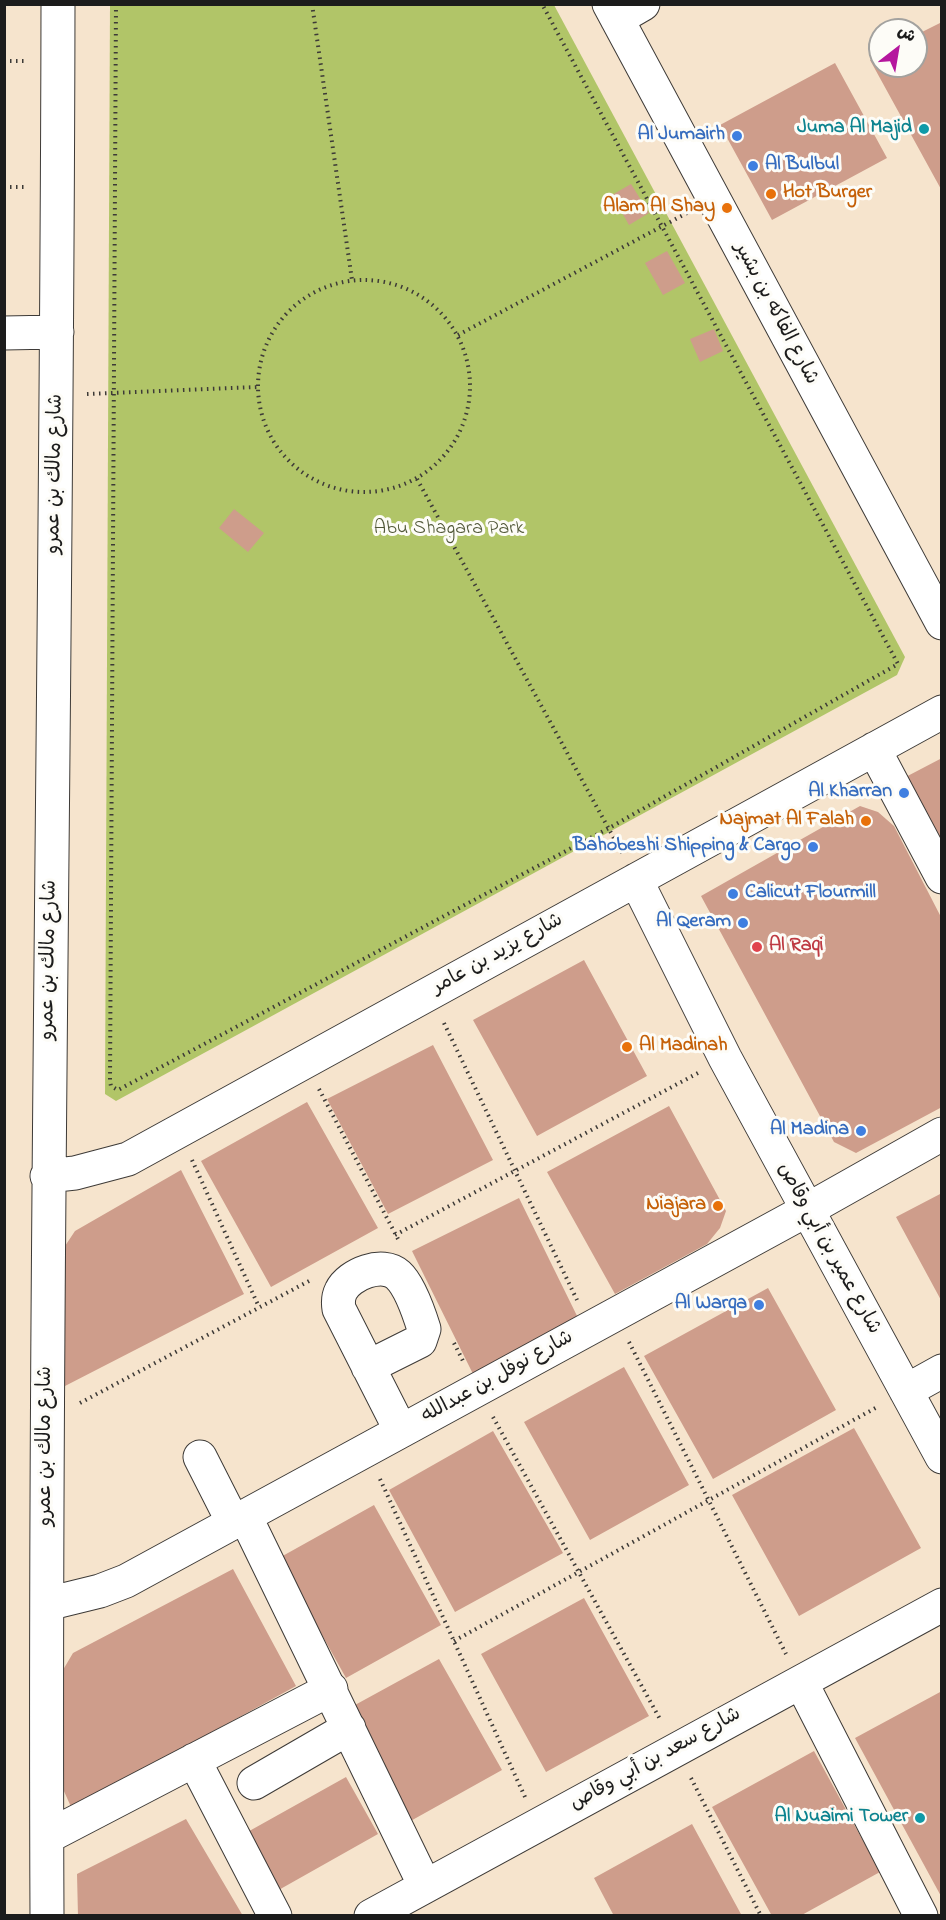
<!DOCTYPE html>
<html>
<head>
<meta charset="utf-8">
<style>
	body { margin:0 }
	#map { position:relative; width:946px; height:1920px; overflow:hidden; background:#f6e4cd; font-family:"Indie Flower","Playpen Sans Arabic",sans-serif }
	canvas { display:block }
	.frame { position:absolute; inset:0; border:6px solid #1c1c1c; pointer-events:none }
	.north { position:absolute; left:868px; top:18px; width:60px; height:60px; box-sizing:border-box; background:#fdfcf7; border:2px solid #a3a29f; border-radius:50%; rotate:31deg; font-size:16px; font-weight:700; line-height:24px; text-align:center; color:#1c1c1c }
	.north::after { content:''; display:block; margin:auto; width:21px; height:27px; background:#b5179e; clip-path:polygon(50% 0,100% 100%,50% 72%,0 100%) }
</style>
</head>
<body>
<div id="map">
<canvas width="946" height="1920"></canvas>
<div class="frame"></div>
<div class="north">ش</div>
</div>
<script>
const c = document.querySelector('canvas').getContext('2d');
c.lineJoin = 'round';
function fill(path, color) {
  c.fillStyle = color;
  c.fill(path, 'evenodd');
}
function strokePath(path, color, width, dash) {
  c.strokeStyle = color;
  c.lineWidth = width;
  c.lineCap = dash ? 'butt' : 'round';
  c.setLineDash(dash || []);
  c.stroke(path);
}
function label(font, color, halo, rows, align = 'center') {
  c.font = font + ' "Indie Flower","Playpen Sans Arabic",sans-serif';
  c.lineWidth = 6;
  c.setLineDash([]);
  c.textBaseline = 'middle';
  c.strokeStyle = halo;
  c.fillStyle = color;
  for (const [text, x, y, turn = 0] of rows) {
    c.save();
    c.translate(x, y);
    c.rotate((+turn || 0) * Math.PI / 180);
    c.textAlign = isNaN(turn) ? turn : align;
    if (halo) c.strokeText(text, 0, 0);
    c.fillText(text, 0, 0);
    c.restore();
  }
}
fill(new Path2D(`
	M110 5H554L905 657 897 675 116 1101 105 1094Z`), '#b1c568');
fill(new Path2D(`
	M942 22V191L870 60 880 55V66H916V35Z
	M835 63 887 158 772 220 720 125Z
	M631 184 649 213 629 225 612 195Z
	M667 251 685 283 663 295 645 263Z
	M714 329 723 351 700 362 690 339Z
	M234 509 264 533 248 552 219 528Z
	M942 758V863L898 781Z
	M860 806 878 812 894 826 942 919V1107L856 1153 834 1142 701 896Z
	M584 960 647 1076 537 1136 473 1020Z
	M433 1045 493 1160 388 1214 327 1099Z
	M307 1102 378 1228 271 1287 201 1161Z
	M669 1106 726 1211 720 1228 707 1244 615 1294 547 1172Z
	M181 1170 244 1294 65 1386 58 1274 61 1252 75 1231Z
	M942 1193V1302L896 1217Z
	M519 1198 581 1324 474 1376 412 1251Z
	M768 1288 836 1410 713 1479 644 1356Z
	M624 1367 689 1485 590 1540 524 1422Z
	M854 1428 921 1548 799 1616 732 1495Z
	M493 1431 563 1553 455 1612 389 1490Z
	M374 1505 441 1625 346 1678 279 1558Z
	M233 1569 296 1686 72 1809 63 1789 60 1675 73 1653Z
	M584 1598 649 1716 546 1772 481 1654Z
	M439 1659 502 1770 407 1823 344 1711Z
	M942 1691V1898L855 1738Z
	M814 1751 880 1872 800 1916H772L712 1807Z
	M346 1777 378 1834 268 1896 235 1839Z
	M186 1819 243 1916H78L77 1874Z
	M692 1824 742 1916H614L594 1878Z`), '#ce9d8b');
const minor = new Path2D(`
	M609 4 942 623
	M617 19 643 4
	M4 333 57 332
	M874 749 942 877
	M636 880 725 1058 942 1457
	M47 1176 75 1173 128 1159 942 712
	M368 1367 420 1341 424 1329C419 1313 410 1286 398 1275 383 1261 349 1274 341 1291 338 1297 338 1303 339 1309L401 1431
	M906 1391 942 1371
	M200 1457 233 1522
	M245 1516 425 1886
	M47 1604 100 1591 126 1581 807 1210 942 1134
	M801 1682 921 1916
	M194 1760 275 1916
	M254 1783 349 1728
	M47 1837 331 1689
	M47 1916C44 1278 57 642 58 4
	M371 1916 942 1605`);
strokePath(minor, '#3d3a37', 35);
strokePath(new Path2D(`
	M116 4 110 1082 111 1086 118 1090 609 828 898 664 542 4
	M312 4 352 280
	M4 61H27
	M4 187H27
	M258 386a106 106 0 1 1 212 0a106 106 0 1 1-212 0Z
	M458 335 687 213
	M87 394 258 387
	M417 479 622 853
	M444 1023 577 1300
	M319 1089 398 1239
	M192 1160 259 1307
	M395 1235 698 1073
	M629 1342 786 1654
	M454 1343 463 1361
	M80 1403 309 1281
	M493 1417 661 1721
	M380 1479 525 1797
	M454 1641 879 1406
	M691 1778 761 1916`), '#3d3a37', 4, [1.5, 4.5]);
strokePath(minor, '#fff', 33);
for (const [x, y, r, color] of [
	[924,129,6,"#0f9aa8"],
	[737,136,6,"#3f7fe0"],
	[753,166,6,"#3f7fe0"],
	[771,194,6,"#e8710a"],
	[727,208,6,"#e8710a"],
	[904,793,6,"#3f7fe0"],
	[866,821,6,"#e8710a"],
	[813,847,6,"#3f7fe0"],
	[733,894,6,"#3f7fe0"],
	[743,923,6,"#3f7fe0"],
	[757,947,6,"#e0444e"],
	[627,1047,6,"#e8710a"],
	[861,1131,6,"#3f7fe0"],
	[718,1206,6,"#e8710a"],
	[759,1305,6,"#3f7fe0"],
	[920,1818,6,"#0f9aa8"]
]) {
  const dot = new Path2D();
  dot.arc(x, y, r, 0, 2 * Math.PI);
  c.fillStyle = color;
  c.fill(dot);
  strokePath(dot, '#fdfcf7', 2);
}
label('bold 20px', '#0d838f', '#fdfcf7', [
	["Juma Al Majid",912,129],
	["Al Nuaimi Tower",908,1818]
], 'right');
label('bold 20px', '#366cbe', '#fdfcf7', [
	["Al Jumairh",725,136],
	["Al Bulbul",765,166,"left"],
	["Al Kharran",892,793],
	["Bahobeshi Shipping & Cargo",801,847],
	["Calicut Flourmill",745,894,"left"],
	["Al Qeram",731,923],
	["Al Madina",849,1131],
	["Al Warqa",747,1305]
], 'right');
label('bold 20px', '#c56008', '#fdfcf7', [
	["Hot Burger",783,194,"left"],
	["Alam Al Shay",715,208],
	["Najmat Al Falah",854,821],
	["Al Madinah",639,1047,"left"],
	["Niajara",706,1206]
], 'right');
label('20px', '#1c1c1c', '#fdfcf7', [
	["شارع الفاكه بن بشير",775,314,62],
	["شارع مالك بن عمرو",56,474,-89],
	["شارع يزيد بن عامر",498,955,-29],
	["شارع مالك بن عمرو",50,960,-89],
	["شارع عمير بن أبي وقاص",828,1249,61],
	["شارع نوفل بن عبدالله",498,1378,-29],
	["شارع مالك بن عمرو",47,1446,-90],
	["شارع سعد بن أبي وقاص",656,1760,-29]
]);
label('20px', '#505737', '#fdfcf7', [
	["Abu Shagara Park",449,530]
]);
label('bold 20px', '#be3a42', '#fdfcf7', [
	["Al Raqi",769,947]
], 'left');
</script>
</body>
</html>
